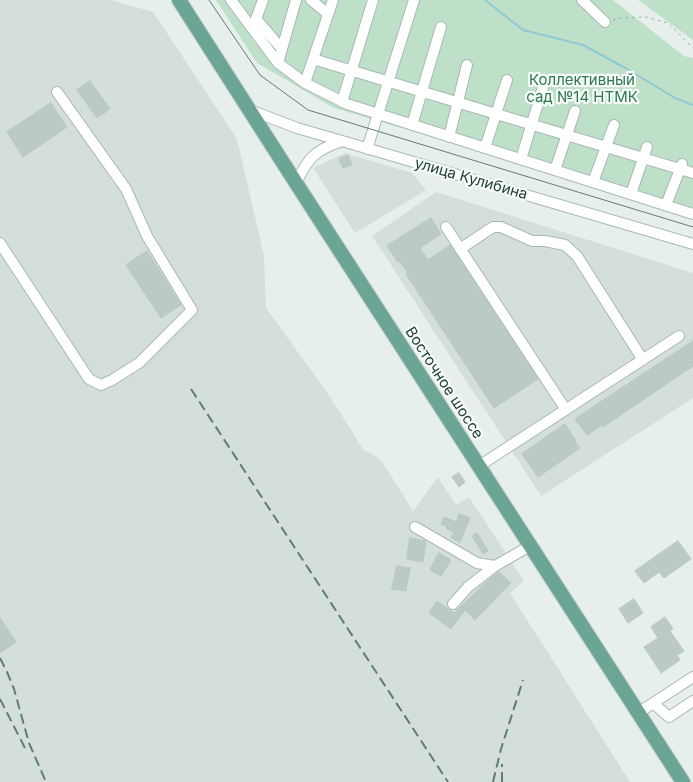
<!DOCTYPE html>
<html>
<head>
<meta charset="utf-8">
<style>
	body { margin:0 }
	canvas { display:block; background:#e6efeb }
</style>
</head>
<body>
<canvas width="693" height="782"></canvas>
<script>
const c = document.querySelector('canvas').getContext('2d');
c.lineJoin = 'round';
function fill(path, color) {
  c.fillStyle = color;
  c.fill(path, 'evenodd');
}
function strokePath(path, color, width, dash) {
  c.strokeStyle = color;
  c.lineWidth = width;
  c.lineCap = dash ? 'butt' : 'round';
  c.setLineDash(dash || []);
  c.stroke(path);
}
function label(font, color, halo, rows, align = 'center') {
  c.font = font + ' Inter,sans-serif';
  c.lineWidth = 4.5;
  c.setLineDash([]);
  c.textBaseline = 'middle';
  c.strokeStyle = halo;
  c.fillStyle = color;
  for (const [text, x, y, turn = 0] of rows) {
    c.save();
    c.translate(x, y);
    c.rotate((+turn || 0) * Math.PI / 180);
    c.textAlign = isNaN(turn) ? turn : align;
    if (halo) c.strokeText(text, 0, 0);
    c.fillText(text, 0, 0);
    c.restore();
  }
}
fill(new Path2D(`
	M0 0H111L153 12 237 139 264 256 266 308 329 395 364 451 371 453 382 461 413 511 438 477 456 505 469 497 524 581 510 593 630 782H0Z
	M345 153 412 173 426 190 355 233 313 168Z
	M436 192 693 273V398L541 496 372 236Z`), '#d4dfda');
fill(new Path2D(`
	M216 0H613L684 56 693 58V213L334 108 257 63Z
	M638 0H693V40Z`), '#bfe0c8');
strokePath(new Path2D(`
	M485 0 523 30 583 45 627 69 675 98 693 105`), '#8ec9d4', 2);
const building = new Path2D(`
	M90 81 110 109 97 118 77 90Z
	M51 103 67 127 23 157 7 132Z
	M348 155 352 165 343 168 339 159Z
	M431 218 441 234 420 248 428 260 450 245 538 379 494 408 406 274 408 273 400 261 398 262 387 246Z
	M147 251 181 305 161 318 126 265Z
	M693 341V366L603 427 602 425 587 435 575 419Z
	M565 424 576 441 575 442 580 448 538 477 522 454Z
	M459 473 465 482 459 487 452 477Z
	M459 514 470 518 460 542 451 538 454 532 447 529V527L441 524 444 517 456 522Z
	M477 533 488 551 483 554 472 536Z
	M410 538 426 541 423 562 407 559Z
	M678 541 691 559 664 578 659 572 644 583 635 571Z
	M439 553 451 560 441 576 430 570Z
	M397 566 410 568 406 591 392 589Z
	M499 572 511 583 475 620 465 610 451 629 429 613 437 601 454 613 485 583Z
	M634 599 643 613 628 623 619 609Z
	M665 617 673 629 670 631 684 651 677 655 680 660 661 673 644 647 658 638 651 627Z
	M0 618 16 642 0 653Z`);
fill(building, '#bbcac4');
strokePath(building, '#b8c9c2', 1);
const minor = new Path2D(`
	M231 0 278 63 305 83 347 104 693 214
	M263 0 256 19 282 49
	M311 0 328 14
	M582 0 605 22
	M313 59 693 173
	M278 63 296 0
	M305 83 333 0
	M342 102 373 0
	M250 110 297 128 342 141 693 244
	M412 125 441 27
	M449 137 467 65
	M485 148 507 80
	M367 149 414 0
	M521 159 544 84
	M555 170 575 111
	M593 182 614 125
	M296 183C308 158 315 150 342 141
	M631 194 647 147
	M666 205 682 164
	M446 227 566 410
	M0 243 89 379 101 385 112 380 139 363 192 310 147 236 126 189 57 92
	M460 249 493 227H501L532 241H545L565 245 577 256 643 360
	M479 466 679 336
	M415 527 477 563 495 566
	M453 604 468 587 495 566 530 546
	M654 704 669 717 693 701
	M638 713 693 677`);
const major = new Path2D(`
	M179 0 296 183 683 782`);
strokePath(minor, '#a8b8b2', 12);
strokePath(major, '#c2cac8', 16);
strokePath(new Path2D(`
	M613 20 621 18 646 17 668 23 693 48`), '#86b3a5', 1, [2.5, 4]);
strokePath(minor, '#fff', 10);
strokePath(major, '#6aa596', 14);
strokePath(new Path2D(`
	M209 0 260 75 308 110 693 227`), '#5f7d75', 1);
strokePath(new Path2D(`
	M191 389 448 782
	M0 658 7 672 14 689 29 743 46 782
	M0 699 25 748
	M493 782 501 749 523 680
	M502 782V764`), '#5f7d75', 2, [10, 5]);
label('15px', '#2d7a4b', '#f7fbf9', [
	["Коллективный",582,80],
	["сад №14 НТМК",582,97]
]);
label('15px', '#24423a', '#f7fbf9', [
	["улица Кулибина",471,179,16],
	["Восточное шоссе",444,383,57]
]);
</script>
</body>
</html>
